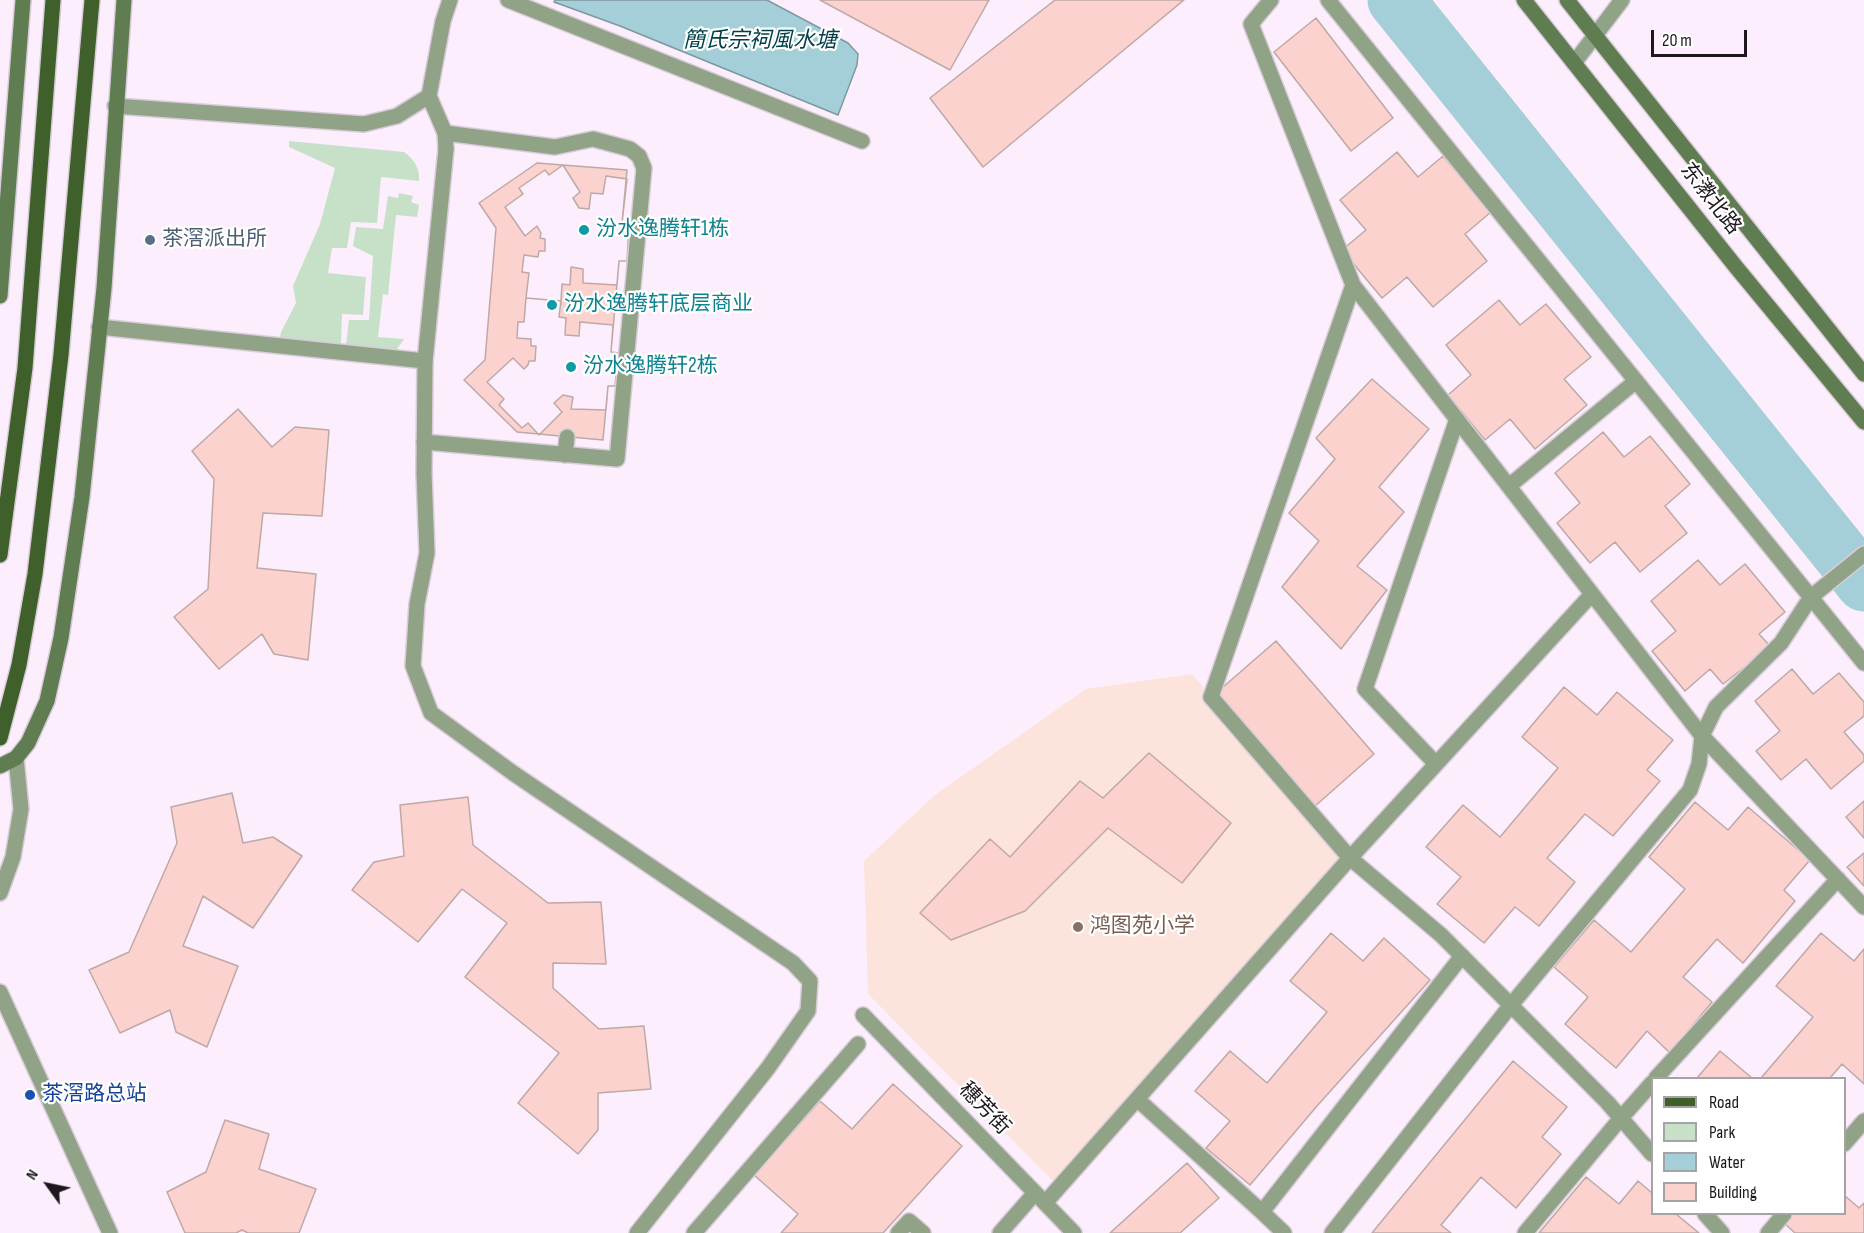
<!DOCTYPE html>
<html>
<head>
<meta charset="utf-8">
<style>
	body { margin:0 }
	#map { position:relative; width:1864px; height:1233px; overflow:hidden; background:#fdeefe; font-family:"Sofia Sans Condensed",sans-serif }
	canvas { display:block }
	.legend { position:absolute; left:1651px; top:1077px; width:195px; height:138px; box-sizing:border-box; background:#fff; border:2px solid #a5a3a5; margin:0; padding:8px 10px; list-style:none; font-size:18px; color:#1e181e }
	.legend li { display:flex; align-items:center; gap:12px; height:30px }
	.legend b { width:30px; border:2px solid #a5a3a5 }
	.north { position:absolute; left:18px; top:1155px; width:60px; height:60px; -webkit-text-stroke:4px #fff; paint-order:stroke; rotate:303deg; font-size:16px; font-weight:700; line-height:24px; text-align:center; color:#1e181e }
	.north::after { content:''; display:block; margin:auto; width:21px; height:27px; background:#1e181e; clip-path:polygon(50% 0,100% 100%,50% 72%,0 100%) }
	.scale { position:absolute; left:1651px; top:30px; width:96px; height:27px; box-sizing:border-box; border:3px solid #1e181e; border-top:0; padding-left:8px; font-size:18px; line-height:21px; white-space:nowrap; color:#1e181e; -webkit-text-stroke:4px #fff; paint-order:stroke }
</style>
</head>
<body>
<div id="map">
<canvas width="1864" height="1233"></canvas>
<ul class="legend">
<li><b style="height:8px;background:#3f602a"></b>Road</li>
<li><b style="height:16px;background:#c6e1c8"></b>Park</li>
<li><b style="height:16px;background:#a5cfd8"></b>Water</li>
<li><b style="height:16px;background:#fbd2ce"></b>Building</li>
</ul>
<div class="north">N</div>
<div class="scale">20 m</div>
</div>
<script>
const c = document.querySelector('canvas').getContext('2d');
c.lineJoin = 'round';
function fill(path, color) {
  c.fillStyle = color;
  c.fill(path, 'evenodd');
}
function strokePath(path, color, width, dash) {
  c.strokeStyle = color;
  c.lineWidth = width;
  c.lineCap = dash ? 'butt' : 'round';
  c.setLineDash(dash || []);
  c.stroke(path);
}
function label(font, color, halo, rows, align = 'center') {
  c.font = font + ' "Sofia Sans Condensed","Noto Sans SC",sans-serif';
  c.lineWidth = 4.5;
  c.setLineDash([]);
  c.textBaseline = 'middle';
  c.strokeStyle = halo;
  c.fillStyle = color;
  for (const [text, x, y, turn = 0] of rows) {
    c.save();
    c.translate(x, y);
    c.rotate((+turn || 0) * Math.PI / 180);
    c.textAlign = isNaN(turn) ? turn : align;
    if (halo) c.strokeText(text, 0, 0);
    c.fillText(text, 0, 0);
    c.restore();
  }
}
fill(new Path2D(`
	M1192 674 1350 858 1059 1187 868 994 864 861 935 795 1086 689Z`), '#fce3db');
fill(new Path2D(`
	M289 141 404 152C414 159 420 168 419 181L381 177 377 223 351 222 347 248H332L328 273 366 277 363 315 342 314 341 343 337 344V352L278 346 281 332 296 303 293 286 320 224 335 168 289 147Z
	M399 193 413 196 411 202 419 205 417 217 396 215 388 295 383 294 378 337 404 339 397 349 387 350 346 345 349 320H369L373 256 353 246 356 227 383 229 388 196 398 198Z`), '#c6e1c8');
const water = new Path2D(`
	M555 0H767L848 43 858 54 857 65 838 115 620 26 554 2Z`);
fill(water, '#a5cfd8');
strokePath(water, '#7c98a0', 1.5);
strokePath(new Path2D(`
	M1396 0 1864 583`), '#a5cfd8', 57);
const building = new Path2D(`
	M820 0H989L950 70Z
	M1055 0H1184L983 167 930 98Z
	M1316 18 1393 118 1351 151 1274 52Z
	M1397 152 1418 177 1443 156 1491 212 1465 234 1487 261 1433 307 1407 277 1382 298 1342 250 1366 230 1340 200Z
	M537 163 627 170 622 223 629 224 627 261H619L611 352 618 353 615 386H608L603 440 517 432 464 380 485 360 496 228 479 203Z
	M563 165 580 192 573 198 579 208 589 209 591 193 603 194 606 176 627 179 622 223 629 224 627 261H619L617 285 583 283V269L571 267 570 285 562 284 561 301 526 298 529 273 522 272 524 255 538 257 539 251H545V239L540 238 541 233 537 226 525 236 505 207 523 194 519 188 545 170 549 175Z
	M526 298 561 301 559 317 566 318 565 335 579 336 580 322 613 325 611 352 618 353 615 386H608L606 410 571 409 573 397 563 395 554 403 562 412 539 435 528 423 522 428 499 405 504 399 487 382 513 358 524 369 528 365 529 361H535L536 346H531V339L517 338 518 322H524Z
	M1499 300 1520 325 1546 304 1591 357 1564 379 1587 405 1535 449 1510 419 1485 440 1448 395 1471 375 1446 345Z
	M1372 379 1429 429 1379 487 1404 512 1357 566 1387 590 1341 649 1282 587 1319 541 1289 513 1335 459 1316 438Z
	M238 409 272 447 295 427 329 430 322 516 263 513 257 568 316 574 308 660 274 654 262 634 219 669 174 617 208 589 214 479 192 451Z
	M1603 432 1624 457 1650 436 1690 484 1665 506 1687 533 1640 572 1615 542 1590 563 1557 523 1580 503 1555 473Z
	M1698 560 1720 585 1745 564 1785 612 1759 634 1771 647 1723 684 1710 669 1685 691 1652 651 1676 631 1651 601Z
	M1276 641 1374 754 1314 807 1215 694Z
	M1792 669 1813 694 1839 673 1864 702V716L1844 732 1864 755V761L1831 789 1806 759 1781 780 1756 751 1780 731 1755 701Z
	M1564 687 1597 715 1617 692 1673 740 1647 770 1660 781 1613 836 1585 814 1547 858 1575 882 1539 926 1515 907 1484 943 1437 904 1461 877 1426 847 1463 805 1500 837 1558 768 1522 737Z
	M1149 753 1231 823 1182 883 1108 828 1025 911 951 940 920 913 990 839 1010 857 1080 781 1103 798Z
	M232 793 243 843 273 837 302 856 253 928 203 896 183 946 238 966 207 1047 176 1032 170 1010 120 1033 89 970 129 952 177 843 171 807Z
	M468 797 473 845 548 903 601 902 606 964 553 963V988L599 1029 644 1026 651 1089 598 1093V1130L578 1154 518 1103 559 1053 465 977 507 923 462 889 418 942 352 890 374 862 404 856 400 805Z
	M1864 801V838L1846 817Z
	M1695 802 1728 830 1748 807 1810 860 1784 890 1795 901 1743 963 1717 939 1683 977 1712 1002 1670 1053 1647 1031 1616 1068 1565 1024 1588 997 1554 967 1594 920 1631 952 1685 889 1649 857Z
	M1864 853V886L1847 867Z
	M1331 933 1363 961 1384 938 1430 980 1317 1106 1250 1185 1206 1148 1230 1121 1195 1091 1230 1051 1267 1083 1327 1012 1290 981Z
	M1821 933 1854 961 1864 949V1084L1842 1064 1830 1078H1761L1813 1017 1776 986Z
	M1720 1051 1752 1078H1697Z
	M1513 1061 1567 1107 1542 1137 1561 1154 1516 1208 1481 1177 1441 1225 1451 1233H1372Z
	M893 1084 962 1146 883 1233H781L798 1214 754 1175 820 1101 852 1129Z
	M225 1120 269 1134 259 1169 316 1189 299 1233H248L242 1230 236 1233H185L167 1192 206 1172Z
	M1187 1163 1219 1198 1180 1233H1110Z
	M1586 1177 1619 1204 1638 1181 1652 1193V1214H1676L1699 1233H1539Z
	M1844 1195 1859 1208 1864 1203V1233H1795L1783 1222 1790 1214H1844Z`);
fill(building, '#fbd2ce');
strokePath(building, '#bfa8a5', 1.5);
const lane = new Path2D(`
	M508 0 862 141
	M1353 285 1702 736 1864 907
	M425 361 446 149
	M424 442 617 459 644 168 639 156 630 149 593 139 555 147 445 133
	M565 455 567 437
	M1509 486 1636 381
	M1211 697 1353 285 1251 24 1271 0
	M1436 764 1365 689 1457 419
	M1656 1078 1838 879
	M1137 1099 1262 1212
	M1844 1144 1864 1121
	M1045 1203 1350 858 1592 594
	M694 1233 858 1044
	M898 1233 909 1221 923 1233
	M1000 1233 1035 1193
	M1284 1233 1262 1212 1462 956
	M1332 1233 1511 1005 1690 790 1699 764 1702 736 1716 707 1781 643 1811 597
	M1525 1233 1621 1118 1652 1083
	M1768 1233 1784 1214`);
const street = new Path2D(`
	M1328 0 1864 663
	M1574 63 1622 0
	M429 96 445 133 446 149
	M115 106 364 124 397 116 429 96 443 21 450 0
	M99 327 425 361 424 473 427 553 417 604 413 666 431 713 513 773 793 963 810 981 808 1011 768 1068 637 1233
	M1811 597 1864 554
	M1211 697 1350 858 1441 935 1607 1102 1652 1154
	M0 893 13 857 21 809 16 758
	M0 992 110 1233
	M863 1015 1074 1233
	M1705 1214 1722 1233`);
const secondary = new Path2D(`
	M1524 0 1736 267 1864 422
	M1567 0 1864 374
	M0 296 23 0
	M0 766 16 758 28 743 47 701 61 638 82 497 104 288 124 0`);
const primary = new Path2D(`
	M0 555 25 368 53 0
	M0 738 19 665 35 574 46 482 61 355 92 0`);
strokePath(lane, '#d9ccda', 18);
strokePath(street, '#d9ccda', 18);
strokePath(secondary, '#d9ccda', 18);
strokePath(primary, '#d9ccda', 18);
strokePath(lane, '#90a386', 15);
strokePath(street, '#90a386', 15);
strokePath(secondary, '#607c51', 15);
strokePath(primary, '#3f602a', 15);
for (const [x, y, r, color] of [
	[584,230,6,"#0f9aa8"],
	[150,240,6,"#5c6f8a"],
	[552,305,6,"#0f9aa8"],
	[571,367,6,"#0f9aa8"],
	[1078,927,6,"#8d6e63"],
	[30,1095,6,"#1a4fb4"]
]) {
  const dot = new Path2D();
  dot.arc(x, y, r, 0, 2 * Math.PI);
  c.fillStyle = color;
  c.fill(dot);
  strokePath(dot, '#fff', 2);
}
label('21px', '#1e181e', '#fff', [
	["东漖北路",1710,199,52],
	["穗芳街",984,1109,46]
]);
label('21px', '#0d838f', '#fff', [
	["汾水逸腾轩1栋",596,230],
	["汾水逸腾轩底层商业",564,305],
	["汾水逸腾轩2栋",583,367]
], 'left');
label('21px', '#4e5e75', '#fff', [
	["茶滘派出所",162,240]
], 'left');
label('21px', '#785e54', '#fff', [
	["鸿图苑小学",1090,927]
], 'left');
label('21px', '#164399', '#fff', [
	["茶滘路总站",42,1095]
], 'left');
label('italic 22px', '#00404a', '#fff', [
	["簡氏宗祠風水塘",760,41]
]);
</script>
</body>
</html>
